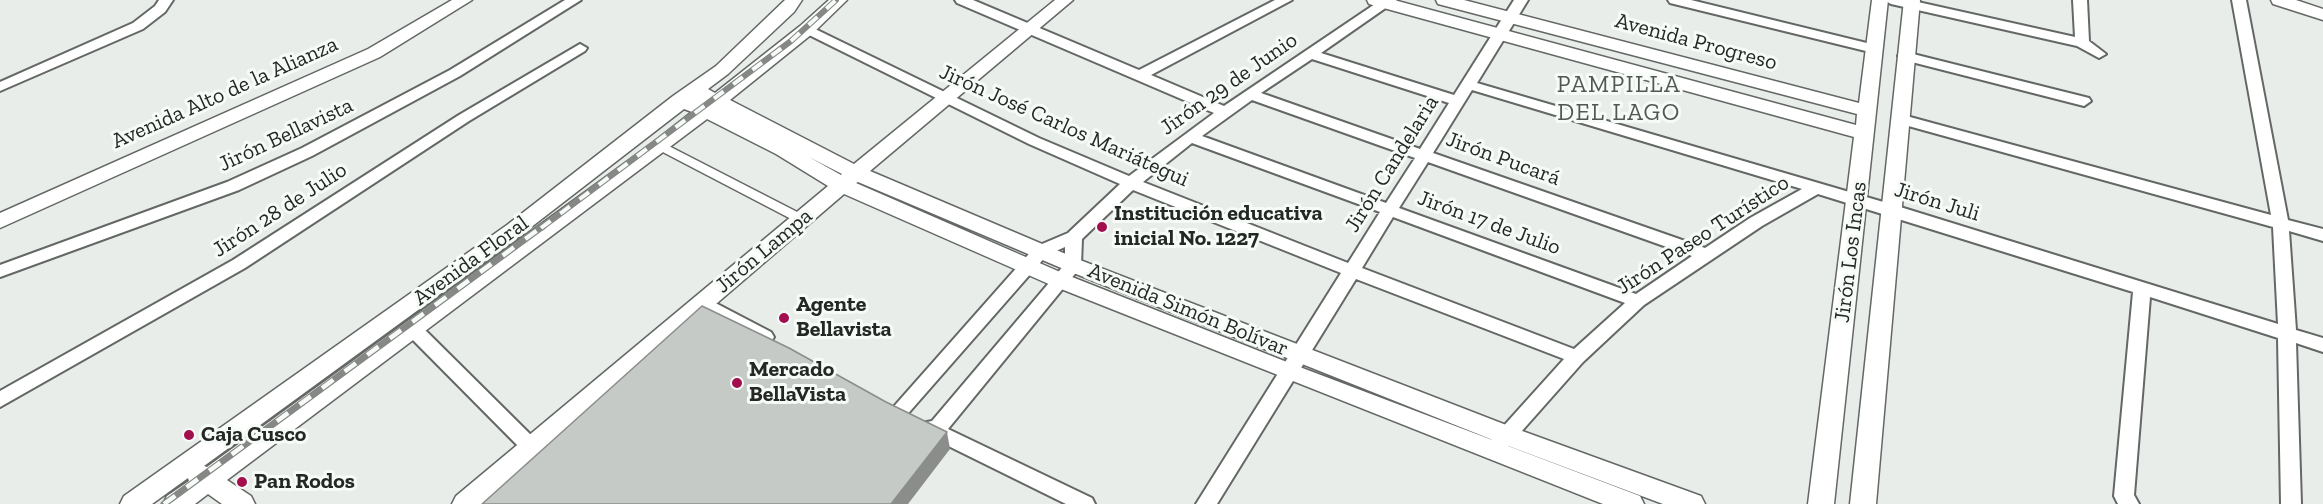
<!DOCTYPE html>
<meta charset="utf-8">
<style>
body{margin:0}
canvas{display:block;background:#e9edea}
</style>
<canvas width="2323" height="504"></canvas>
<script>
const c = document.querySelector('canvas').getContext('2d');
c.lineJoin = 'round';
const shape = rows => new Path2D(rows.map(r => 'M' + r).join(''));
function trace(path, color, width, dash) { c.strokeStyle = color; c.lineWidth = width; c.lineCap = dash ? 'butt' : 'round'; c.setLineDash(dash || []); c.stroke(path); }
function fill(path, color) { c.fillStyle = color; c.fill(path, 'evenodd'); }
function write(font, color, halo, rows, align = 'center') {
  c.font = font + ' "Zilla Slab",serif'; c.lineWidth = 6; c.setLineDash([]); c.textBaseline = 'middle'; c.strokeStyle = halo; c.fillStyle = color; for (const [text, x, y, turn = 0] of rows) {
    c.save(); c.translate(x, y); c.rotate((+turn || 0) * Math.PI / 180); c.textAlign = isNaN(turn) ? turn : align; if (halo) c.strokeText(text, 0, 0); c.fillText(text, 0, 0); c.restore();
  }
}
const pedestrian = shape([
 [661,142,805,216,807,219,805,222,797,222,657,149,655,146,657,143,661,142]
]);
const minor = shape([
 [159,0,173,0,165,12,143,29,0,91,0,82,133,23,155,6,159,0],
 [565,0,581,0,460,76,312,156,239,190,0,277,0,265,227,182,302,148,450,70,565,0],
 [955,0,973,0,1139,70,1275,0,1292,0,1151,75,1224,106,1381,0,1397,0,1321,53,1454,95,1514,0,1528,0,1477,83,1897,206,2278,324,2273,227,1894,122,1892,119,1899,114,2271,215,2232,0,2246,0,2288,220,2323,229,2323,241,2289,231,2296,330,2323,338,2323,352,2296,343,2301,504,2281,504,2278,338,2150,297,2134,495,2139,504,2118,504,2114,496,2133,292,1818,194,1762,226,1644,305,1583,362,1505,450,1498,453,1491,450,1489,445,1491,440,1564,359,1356,279,1217,504,1196,504,1341,273,1133,190,1082,239,1081,265,1079,269,948,429,1092,498,1095,504,1066,504,922,433,920,428,922,423,932,421,1065,264,1065,247,1047,255,905,417,898,419,891,417,889,412,1035,247,1068,233,1120,184,1029,144,799,30,806,26,811,27,1039,138,1129,176,1214,113,957,3,955,0],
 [1312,59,1449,103,1420,149,1261,93,1312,59],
 [1472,90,1802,189,1750,218,1705,248,1433,153,1472,90],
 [1252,100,1415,158,1386,203,1202,136,1252,100],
 [1192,143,1380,212,1348,263,1143,182,1192,143],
 [1428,162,1692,256,1636,294,1399,208,1428,162],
 [1393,217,1625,303,1574,349,1362,268,1393,217],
 [1668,0,1691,0,1879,46,1881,49,1874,53,1670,3,1668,0],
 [1884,0,1909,0,2075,37,2073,0,2087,0,2089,41,2106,54,2099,58,2077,46,1891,4,1884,0],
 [580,44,587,48,585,51,469,121,245,268,0,407,0,391,233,260,459,115,580,44],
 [1905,52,2089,98,2091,101,2084,106,1900,59,1898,56,1905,52],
 [702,296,771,332,774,337,771,342,765,344,759,342,696,306,693,302,696,298,702,296],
 [413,322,419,324,538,442,541,447,538,452,531,455,524,452,407,334,404,329,407,324,413,322]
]);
const tertiary = shape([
 [452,0,472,0,380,57,0,228,0,213,368,49,452,0],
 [785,0,802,0,794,12,728,74,708,89,715,93,800,26,829,0,847,0,812,34,730,100,854,164,1055,0,1073,0,870,171,1080,260,1514,428,1701,496,1705,504,1663,504,1498,442,1066,270,858,182,856,183,1067,275,1297,366,1640,496,1644,504,1603,504,1051,285,844,194,483,504,452,504,456,496,828,186,776,154,707,119,227,480,251,496,255,504,222,504,208,494,195,504,163,504,167,496,189,481,188,478,152,504,120,504,124,496,507,225,673,96,716,66,785,0],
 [684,109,692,112,654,142,207,467,204,466,521,235,684,109],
 [809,157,842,174,841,175,809,157],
 [1367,0,1394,0,1856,125,1857,114,1438,4,1436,0,1464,0,1859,103,1872,0,1888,0,1834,504,1808,504,1854,137,1369,4,1367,0],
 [1904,0,1920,0,1876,504,1850,504,1904,0],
 [2271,0,2296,0,2323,9,2323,20,2273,4,2271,0]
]);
const railFar1 = shape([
 [541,228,791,41,836,0]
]);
const rail = shape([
 [164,504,543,226]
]);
const shadedWall = shape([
 [947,432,950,449,908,504,891,504]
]);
const building = shape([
 [702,306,789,348,886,402,947,432,891,504,482,504,702,306]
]);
const markers = [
 [1102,227,6,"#a30e4e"],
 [784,318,6,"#a30e4e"],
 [737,383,6,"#a30e4e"],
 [189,435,6,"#a30e4e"],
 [242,482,6,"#a30e4e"]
];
const streetNames = [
 ["Avenida Progreso",1696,42,15],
 ["Jirón 29 de Junio",1229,84,-35],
 ["Avenida Alto de la Alianza",225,93,-24],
 ["Jirón José Carlos Mariátegui",1064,126,24],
 ["Jirón Bellavista",286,135,-25],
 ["Jirón Pucará",1503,159,20],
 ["Jirón Candelaria",1392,164,-58],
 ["Jirón Juli",1937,202,17],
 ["Jirón 28 de Julio",280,210,-33],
 ["Jirón 17 de Julio",1489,223,20],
 ["Jirón Paseo Turístico",1703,235,-33],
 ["Jirón Lampa",764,251,-40],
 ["Jirón Los Incas",1851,252,-83],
 ["Avenida Floral",471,261,-36],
 ["Avenida Simón Bolívar",1188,310,22]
];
const poiNames = [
 ["Institución educativa",1114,214],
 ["inicial No. 1227",1114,239],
 ["Agente",796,305],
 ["Bellavista",796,330],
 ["Mercado",749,370],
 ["BellaVista",749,395],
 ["Caja Cusco",201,435],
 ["Pan Rodos",254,482]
];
const neighbourhoodNames = [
 ["PAMPILLA",1619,85],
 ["DEL LAGO",1619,113]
];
trace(pedestrian, '#646865', 3);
trace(minor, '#646865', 4);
trace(tertiary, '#646865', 3);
fill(pedestrian, '#fff');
fill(minor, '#fff');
fill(tertiary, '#fff');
trace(railFar1, '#868886', 6);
trace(rail, '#868886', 7);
trace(railFar1, '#f6fbf8', 4, [12]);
trace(rail, '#f6fbf8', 4.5, [14]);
fill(shadedWall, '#8b8d8b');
fill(building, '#c6cac7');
trace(building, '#8b8d8b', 1.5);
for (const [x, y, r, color] of markers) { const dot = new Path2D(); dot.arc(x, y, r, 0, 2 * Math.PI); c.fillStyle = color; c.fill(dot); trace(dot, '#f6fbf8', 2); }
write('22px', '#252725', '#f6fbf8', streetNames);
write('bold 22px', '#252725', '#f6fbf8', poiNames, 'left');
c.letterSpacing = '1.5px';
write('24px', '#535754', '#f6fbf8', neighbourhoodNames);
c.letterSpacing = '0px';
</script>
